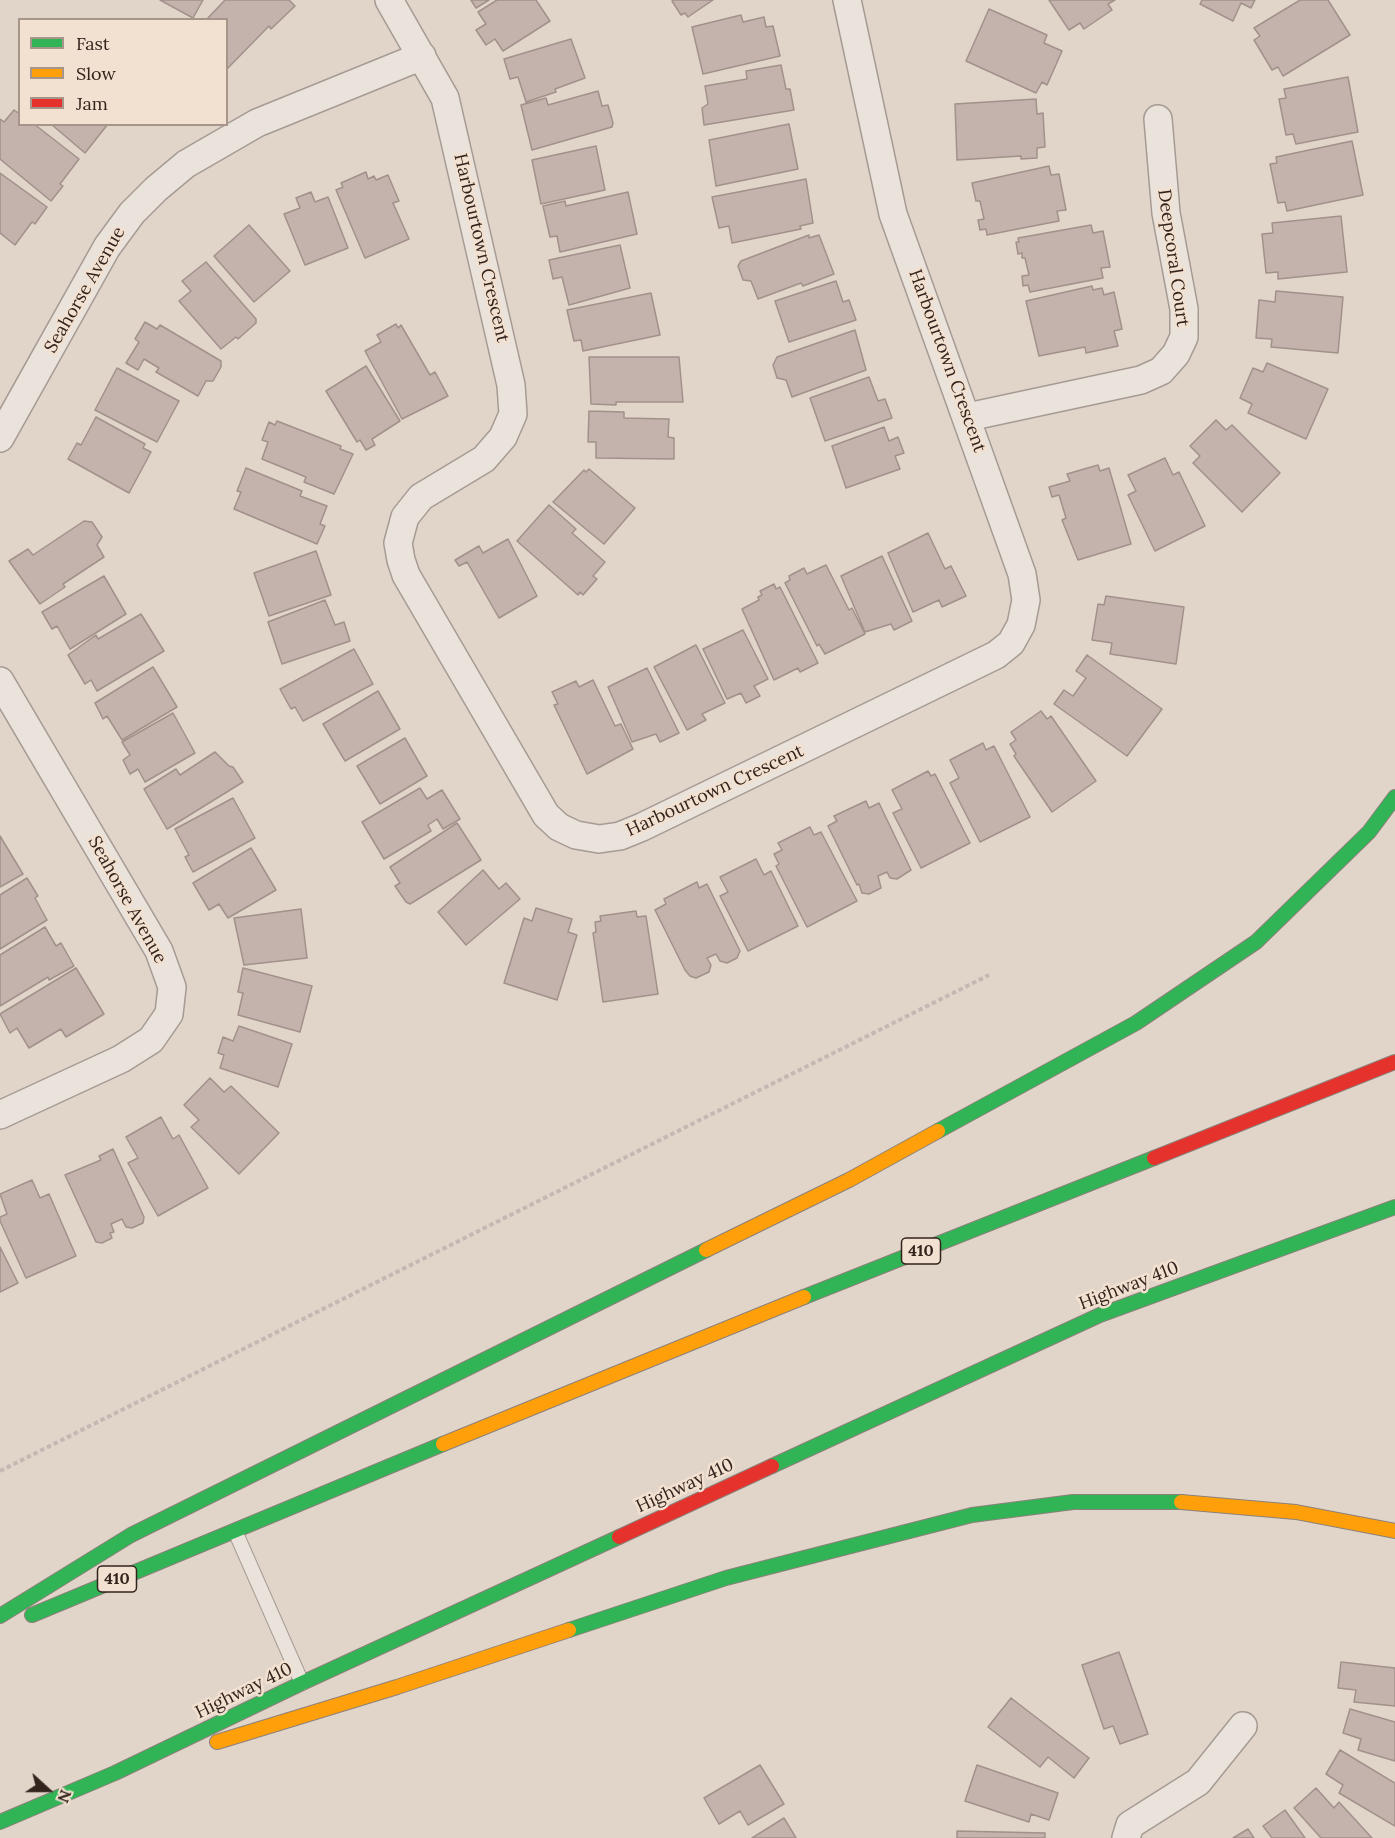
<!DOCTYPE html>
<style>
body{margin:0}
#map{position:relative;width:1395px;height:1838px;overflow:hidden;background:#e1d5ca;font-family:Lora,serif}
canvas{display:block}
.legend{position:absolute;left:18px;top:18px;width:210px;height:108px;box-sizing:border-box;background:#f2e1d0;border:2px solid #a69588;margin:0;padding:8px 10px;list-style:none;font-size:18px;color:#33231d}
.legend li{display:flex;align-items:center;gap:12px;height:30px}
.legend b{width:30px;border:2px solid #a69588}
.north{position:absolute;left:18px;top:1760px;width:60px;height:60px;-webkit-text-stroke:4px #f2e1d0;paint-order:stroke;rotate:111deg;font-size:16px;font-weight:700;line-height:24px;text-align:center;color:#33231d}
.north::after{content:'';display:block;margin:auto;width:21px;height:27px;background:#33231d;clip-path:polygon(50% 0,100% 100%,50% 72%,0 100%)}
</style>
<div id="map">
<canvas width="1395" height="1838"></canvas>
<ul class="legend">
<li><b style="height:8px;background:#30b455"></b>Fast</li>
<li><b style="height:8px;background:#ff9f0a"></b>Slow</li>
<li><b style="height:8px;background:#e5322d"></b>Jam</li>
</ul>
<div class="north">N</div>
</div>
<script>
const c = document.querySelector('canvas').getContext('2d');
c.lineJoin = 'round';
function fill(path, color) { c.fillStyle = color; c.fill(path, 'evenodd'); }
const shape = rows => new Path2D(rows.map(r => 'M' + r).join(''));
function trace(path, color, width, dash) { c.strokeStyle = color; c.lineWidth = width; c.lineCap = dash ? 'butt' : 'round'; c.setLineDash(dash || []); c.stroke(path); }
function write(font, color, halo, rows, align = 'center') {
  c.font = font + ' Lora,serif'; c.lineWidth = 5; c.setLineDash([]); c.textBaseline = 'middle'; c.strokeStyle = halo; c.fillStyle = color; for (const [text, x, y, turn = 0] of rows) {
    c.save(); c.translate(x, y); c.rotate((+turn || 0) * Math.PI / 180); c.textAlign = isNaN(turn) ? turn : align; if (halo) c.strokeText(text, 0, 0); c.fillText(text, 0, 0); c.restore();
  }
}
const building = shape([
 [160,0,203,0,193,18,160,0],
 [225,0,289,0,295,6,271,29,269,26,227,69,226,20,206,20,225,0],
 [471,0,489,0,476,8,471,0],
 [497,0,536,0,550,21,503,51,495,39,486,45,476,30,486,24,478,12,497,0],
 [674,0,713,0,688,17,685,13,681,15,672,1,674,0],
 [1049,0,1115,0,1108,4,1112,10,1084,29,1080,23,1069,30,1049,0],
 [1202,0,1255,0,1251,8,1241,3,1233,21,1200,4,1202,0],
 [1300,0,1328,0,1350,35,1283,76,1278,67,1272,70,1254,40,1260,36,1254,28,1300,0],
 [989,9,1047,35,1044,43,1062,51,1047,85,1042,82,1036,93,966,61,989,9],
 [741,15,743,22,764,17,766,27,773,26,780,56,703,74,692,27,741,15],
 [571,39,585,78,555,89,556,92,526,102,518,77,510,79,504,59,571,39],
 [781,65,786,89,790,89,794,110,704,125,702,108,708,104,705,86,747,79,746,71,781,65],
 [1348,77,1358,132,1296,144,1293,134,1286,135,1279,99,1286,98,1284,89,1348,77],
 [598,91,602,106,608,105,613,123,612,127,532,150,521,105,546,98,548,105,598,91],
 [1036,99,1037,114,1043,113,1045,147,1037,148,1037,158,1021,159,1021,156,957,160,955,104,1036,99],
 [14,110,20,114,20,124,34,124,79,159,60,184,63,186,51,201,0,159,0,119,4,122,14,110],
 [51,124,108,124,85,153,51,124],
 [789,124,798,169,716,186,709,140,789,124],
 [1352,141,1363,195,1287,211,1285,202,1278,203,1270,164,1277,163,1276,157,1352,141],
 [596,146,605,190,541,204,532,160,596,146],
 [1049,166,1051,175,1059,174,1066,210,1057,211,1059,221,987,235,986,229,980,230,978,220,984,219,980,201,976,201,972,183,1049,166],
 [366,172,368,179,374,176,376,180,388,175,399,201,393,203,409,239,365,258,336,190,343,187,341,183,366,172],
 [0,173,47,207,35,224,32,222,15,245,0,233,0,173],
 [806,179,813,223,800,226,801,229,732,243,729,226,719,228,712,197,806,179],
 [311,192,315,202,328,197,348,248,305,265,284,214,300,208,296,198,311,192],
 [628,192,637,234,560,252,557,236,550,237,543,206,565,201,566,206,628,192],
 [1341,216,1347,272,1278,279,1278,272,1266,273,1262,234,1273,233,1272,223,1341,216],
 [249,225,290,271,254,302,214,256,249,225],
 [1091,225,1093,233,1103,231,1110,267,1101,268,1103,278,1030,292,1028,285,1023,286,1022,276,1029,275,1025,258,1022,258,1022,253,1018,254,1016,242,1019,242,1018,238,1091,225],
 [809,235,809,238,819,235,834,274,803,286,801,283,758,299,751,281,743,280,738,266,741,261,809,235],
 [620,245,630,288,569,305,562,277,553,279,549,260,620,245],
 [206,262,256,319,256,323,238,339,236,337,221,349,179,301,191,291,182,281,206,262],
 [836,281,843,302,849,300,856,320,789,342,775,301,836,281],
 [1092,286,1093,290,1102,288,1104,295,1114,292,1122,329,1114,331,1118,346,1086,353,1085,347,1039,356,1026,301,1092,286],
 [1276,291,1343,297,1338,353,1271,347,1272,339,1256,338,1259,300,1275,302,1276,291],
 [651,293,660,335,583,351,581,340,574,341,567,310,651,293],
 [145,322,157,329,160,325,221,361,221,367,213,381,206,381,198,396,156,372,159,368,144,359,138,370,126,363,139,342,135,339,145,322],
 [396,324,398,328,401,325,430,375,435,372,448,396,402,419,365,351,381,342,377,335,396,324],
 [855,330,866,370,792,397,786,380,777,378,773,365,777,357,855,330],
 [589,357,679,357,683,402,616,402,616,405,591,404,589,357],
 [1267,363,1328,389,1306,439,1248,413,1252,404,1240,398,1253,368,1263,372,1267,363],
 [366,366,400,421,372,439,375,445,366,450,360,440,357,442,326,391,366,366],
 [117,368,179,401,157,442,95,410,117,368],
 [869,377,878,401,885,399,892,418,825,441,810,398,869,377],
 [589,411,624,412,624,418,669,419,668,437,674,438,674,459,596,458,596,442,588,442,589,411],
 [96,417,145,444,143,448,151,452,129,493,68,459,77,443,81,445,96,417],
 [1216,420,1226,430,1232,425,1280,473,1242,512,1193,463,1200,456,1190,446,1216,420],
 [277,421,341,446,340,449,353,454,334,494,304,482,306,477,262,459,268,442,262,440,269,422,275,425,277,421],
 [884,427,889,441,898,437,904,453,895,456,900,469,846,488,832,446,884,427],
 [1165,458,1173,475,1179,472,1205,526,1155,551,1128,495,1136,491,1128,475,1165,458],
 [1098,465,1100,471,1109,468,1131,544,1078,560,1062,520,1066,518,1059,495,1052,497,1049,487,1070,481,1067,474,1098,465],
 [246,468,302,491,300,496,327,506,320,524,325,526,317,544,234,509,241,492,237,491,246,468],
 [589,469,635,508,604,544,553,502,584,470,586,472,589,469],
 [549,505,576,529,572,533,605,562,593,576,597,579,583,595,580,592,578,595,517,541,549,505],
 [84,521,92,522,102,537,97,545,104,557,63,584,65,587,40,604,9,561,28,549,33,555,84,521],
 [928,533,945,569,951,566,966,596,942,607,939,600,913,612,888,553,928,533],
 [508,539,537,596,499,618,467,562,459,566,455,560,479,546,483,553,508,539],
 [316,551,331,595,269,616,254,573,316,551],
 [882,556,912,621,894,630,891,624,865,632,841,576,882,556],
 [826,565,849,610,852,608,865,634,825,654,819,644,817,646,785,583,790,580,789,576,804,568,807,574,826,565],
 [104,576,126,614,70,649,57,626,52,629,42,612,104,576],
 [774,584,776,589,780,587,818,663,800,672,798,668,774,680,742,609,759,600,758,597,762,595,760,591,774,584],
 [1106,596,1184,607,1176,664,1110,654,1112,643,1092,640,1098,604,1104,605,1106,596],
 [325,600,335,625,344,622,350,641,282,664,268,622,325,600],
 [141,614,164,651,97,691,91,680,85,684,68,655,96,635,98,639,141,614],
 [743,630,768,679,754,686,760,696,746,703,741,693,727,699,703,649,743,630],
 [696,645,725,703,702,714,706,720,687,730,654,667,696,645],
 [354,649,373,684,303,721,295,707,291,709,280,689,354,649],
 [1087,655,1162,709,1127,756,1054,704,1064,690,1073,696,1086,678,1076,671,1087,655],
 [153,667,177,707,122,740,107,716,103,719,95,703,153,667],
 [647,668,679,733,660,742,656,734,632,742,608,687,647,668],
 [593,680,615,726,621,724,633,749,587,774,554,705,558,704,552,692,576,681,579,687,593,680],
 [378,691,400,729,345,761,323,724,378,691],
 [1041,711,1047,719,1051,716,1096,781,1052,812,1014,756,1016,754,1010,744,1016,740,1011,732,1041,711],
 [173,713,195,753,145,782,138,769,130,774,123,760,130,755,122,742,173,713],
 [405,738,427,776,380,804,357,766,405,738],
 [983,743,986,750,994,746,1030,817,980,842,950,783,959,778,950,760,983,743],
 [215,752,229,766,233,767,243,782,167,829,144,789,176,769,180,775,215,752],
 [928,771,931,776,935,774,970,843,921,868,893,813,902,809,892,790,928,771],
 [420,788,427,799,442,790,460,819,443,829,437,819,428,825,431,831,384,859,362,822,420,788],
 [233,798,255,838,193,872,185,857,189,855,175,829,233,798],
 [866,801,869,808,879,803,911,870,897,879,890,878,887,872,878,876,881,888,869,894,862,893,859,884,857,885,828,826,837,821,834,816,866,801],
 [457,823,481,860,410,904,406,902,395,886,400,883,390,867,457,823],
 [810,827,814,835,821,832,857,901,807,927,776,866,779,864,774,854,782,850,778,843,810,827],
 [0,836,23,874,0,887,0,836],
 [251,848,276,890,228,918,219,904,209,910,193,883,251,848],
 [756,859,764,875,771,871,798,926,748,951,720,896,728,892,720,877,756,859],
 [483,870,499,889,506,883,520,899,466,945,438,912,483,870],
 [27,878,38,896,35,898,47,920,0,949,0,895,27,878],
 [697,882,699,888,707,884,740,951,737,958,727,963,720,961,716,954,707,958,711,965,709,972,696,978,690,976,685,970,655,910,666,904,664,899,697,882],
 [536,908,572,919,568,932,577,935,557,1000,504,983,524,918,532,921,536,908],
 [301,909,307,958,244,965,234,918,301,909],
 [636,911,637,917,646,916,658,994,603,1002,593,933,596,932,595,922,601,921,600,916,636,911],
 [45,927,56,946,61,943,74,966,49,980,48,977,0,1006,0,955,45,927],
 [76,968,104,1014,66,1037,61,1029,29,1048,17,1028,10,1033,0,1014,76,968],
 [243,968,312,986,300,1032,238,1015,243,993,238,992,243,968],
 [239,1026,292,1044,278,1087,220,1068,224,1055,218,1053,223,1037,233,1041,239,1026],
 [210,1078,224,1092,231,1086,279,1133,239,1174,191,1127,199,1120,184,1105,210,1078],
 [161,1117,173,1139,179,1135,208,1188,158,1216,128,1163,138,1158,126,1137,161,1117],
 [113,1149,144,1217,143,1223,132,1228,126,1227,122,1219,111,1224,114,1232,110,1233,112,1238,102,1243,96,1242,65,1175,101,1160,99,1156,113,1149],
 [32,1180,40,1198,49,1194,76,1256,26,1278,0,1221,0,1217,7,1214,0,1194,32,1180],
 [0,1247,18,1283,0,1292,0,1247],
 [1119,1652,1148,1734,1120,1744,1113,1726,1104,1729,1082,1665,1119,1652],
 [1341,1662,1395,1668,1395,1706,1354,1702,1356,1690,1338,1688,1341,1662],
 [1011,1698,1089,1758,1074,1778,1048,1757,1040,1767,988,1727,1011,1698],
 [1350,1709,1395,1722,1395,1761,1358,1750,1361,1739,1343,1733,1350,1709],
 [1340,1750,1395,1783,1395,1826,1339,1793,1343,1785,1326,1774,1340,1750],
 [760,1765,784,1804,748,1825,740,1811,719,1824,704,1798,760,1765],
 [977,1765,1058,1793,1049,1820,1031,1814,1029,1822,965,1801,977,1765],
 [1316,1788,1334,1808,1339,1802,1372,1838,1321,1838,1294,1808,1316,1788],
 [1285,1810,1305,1838,1272,1838,1263,1826,1285,1810],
 [784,1818,796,1838,752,1838,784,1818],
 [1248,1829,1254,1838,1233,1838,1248,1829],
 [957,1831,1045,1833,1045,1838,957,1838,957,1831]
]);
const path = shape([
 [0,1471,989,975]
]);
const lane = shape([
 [235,1531,302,1683]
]);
const street = shape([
 [389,0,445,98,511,385,513,414,503,437,484,459,421,497,405,517,398,543,401,560,406,575,546,815,559,827,576,835,599,839,620,836,642,827,996,655,1011,643,1021,625,1026,600,1022,574,893,214,847,0],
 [968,417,1141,380,1161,371,1176,354,1184,337,1184,309,1166,213,1158,119],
 [0,438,107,247,132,213,156,189,186,164,257,123,422,56],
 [0,681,159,951,172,987,169,1014,151,1040,121,1059,0,1115],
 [1126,1838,1130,1825,1198,1782,1243,1726]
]);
const fast = shape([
 [938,1131,1136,1023,1256,942,1369,832,1395,797],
 [804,1297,1154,1158],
 [772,1466,1100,1315,1395,1207],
 [32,1615,443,1444],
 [0,1616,131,1535,706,1250],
 [569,1630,726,1578,972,1515,1073,1502,1181,1502],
 [0,1822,115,1773,302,1683,619,1537]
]);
const slow = shape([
 [706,1250,849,1180,938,1131],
 [443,1444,804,1297],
 [1181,1502,1296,1512,1395,1531],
 [217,1742,397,1687,569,1630]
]);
const jam = shape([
 [1154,1158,1395,1062],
 [619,1537,772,1466]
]);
const shields = [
 [921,1251,39],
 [117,1579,39]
];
const shieldNames = [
 ["410",921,1251],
 ["410",117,1579]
];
const streetNames = [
 ["Harbourtown Crescent",481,248,77],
 ["Deepcoral Court",1173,258,82],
 ["Seahorse Avenue",85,290,-60],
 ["Harbourtown Crescent",947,361,70],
 ["Harbourtown Crescent",715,791,-25],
 ["Seahorse Avenue",127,900,61],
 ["Highway 410",1129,1286,-21],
 ["Highway 410",685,1486,-25],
 ["Highway 410",244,1691,-26]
];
fill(building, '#c4b3ac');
trace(building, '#a1918a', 1.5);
trace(lane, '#a69b94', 16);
trace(street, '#a69b94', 30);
trace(fast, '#8b817a', 16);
trace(slow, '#8b817a', 16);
trace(jam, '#8b817a', 16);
trace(path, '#c2b9b3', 4, [4.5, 3]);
trace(lane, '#eae3dc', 14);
trace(street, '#eae3dc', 27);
trace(fast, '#30b455', 14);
trace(slow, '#ff9f0a', 14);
trace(jam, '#e5322d', 14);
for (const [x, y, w] of shields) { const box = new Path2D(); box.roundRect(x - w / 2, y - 13, w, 26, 4.5); c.fillStyle = '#f2e1d0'; c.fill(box); trace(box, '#33231d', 1.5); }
write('bold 16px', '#33231d', null, shieldNames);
write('18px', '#33231d', '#f2e1d0', streetNames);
</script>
